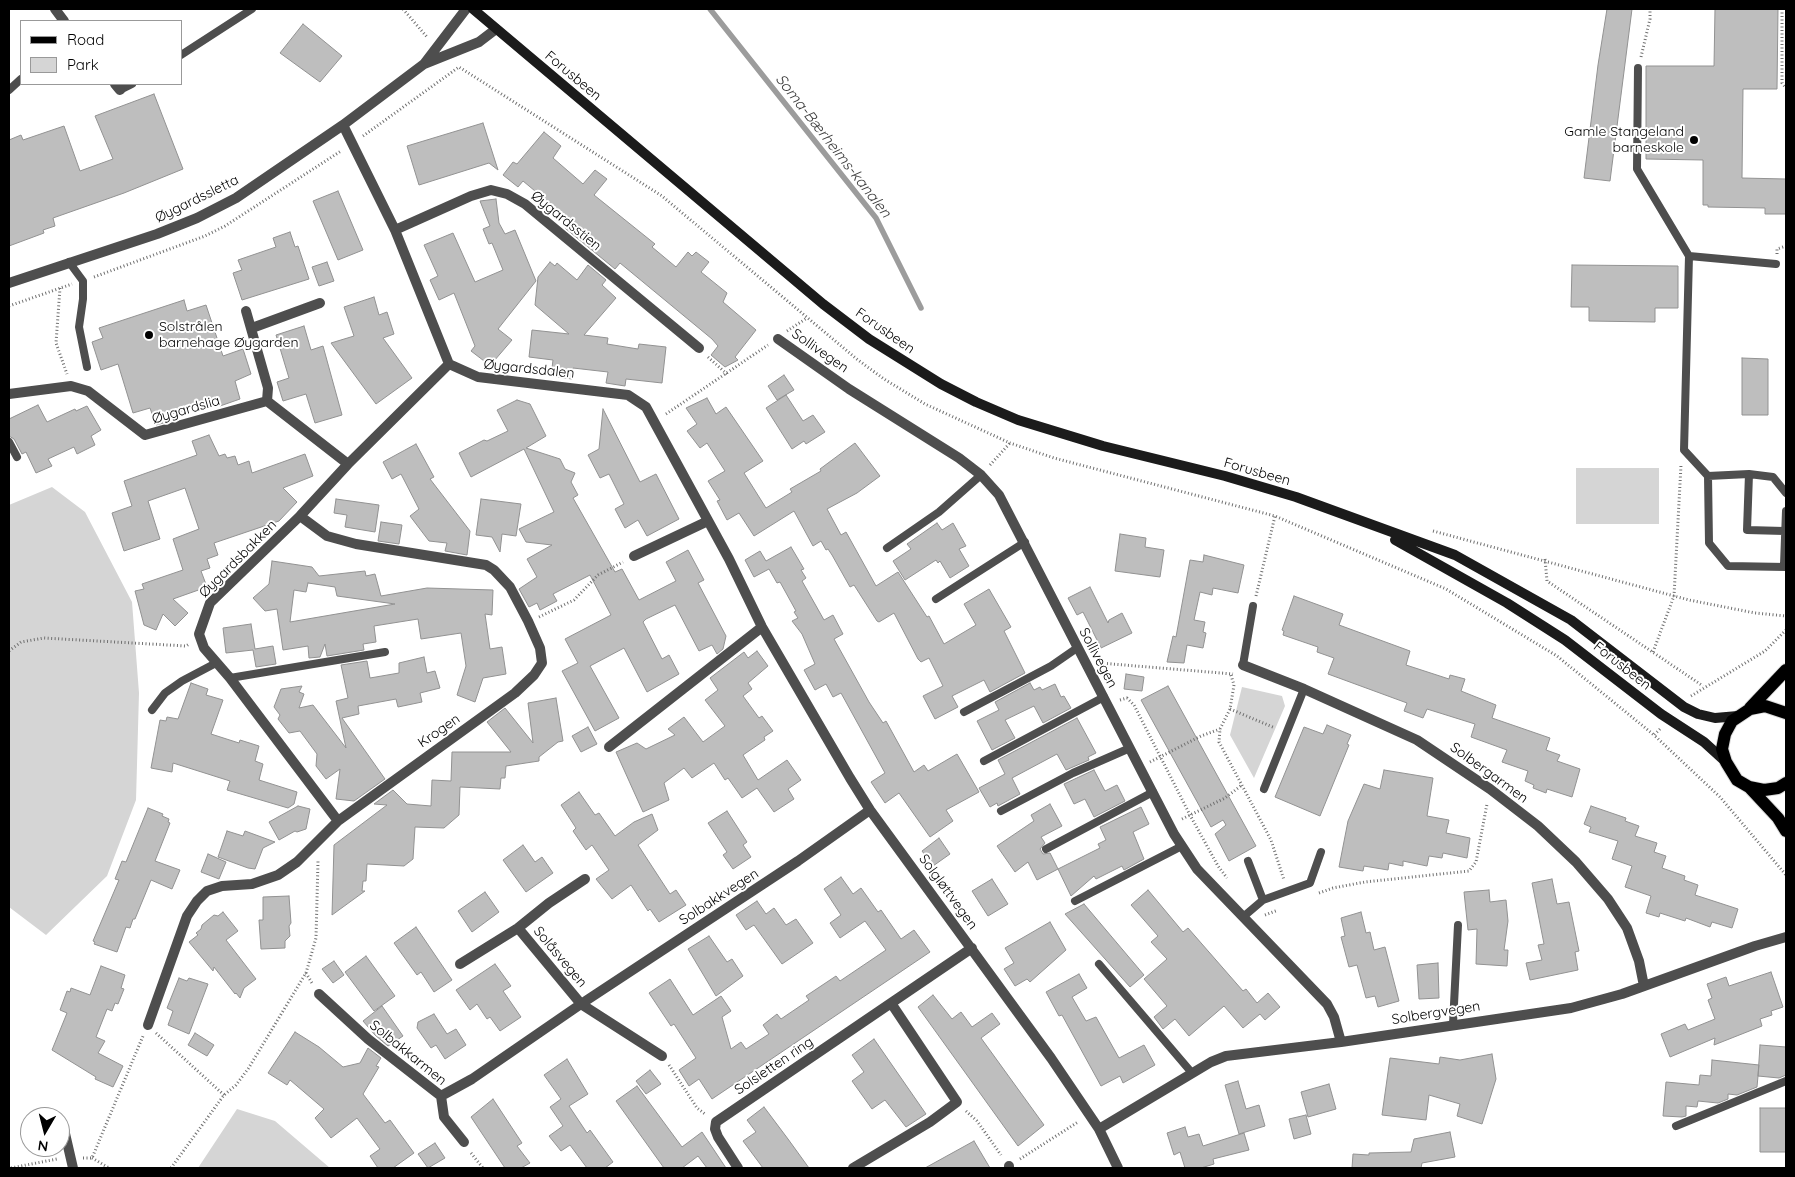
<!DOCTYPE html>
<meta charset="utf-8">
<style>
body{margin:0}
#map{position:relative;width:1795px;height:1177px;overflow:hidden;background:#fff;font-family:Quicksand,sans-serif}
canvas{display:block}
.frame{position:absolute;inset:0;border:10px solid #000;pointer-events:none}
.legend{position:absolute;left:20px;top:20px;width:162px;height:65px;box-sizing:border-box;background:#fff;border:1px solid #999;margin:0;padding:6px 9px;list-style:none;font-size:15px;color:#000}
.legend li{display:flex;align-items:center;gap:10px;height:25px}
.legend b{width:25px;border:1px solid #999}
.north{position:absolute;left:20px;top:1107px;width:50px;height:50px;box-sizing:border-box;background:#fff;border:1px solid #999;border-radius:50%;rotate:188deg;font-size:14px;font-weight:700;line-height:20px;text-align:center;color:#000}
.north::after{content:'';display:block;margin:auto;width:18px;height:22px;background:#000;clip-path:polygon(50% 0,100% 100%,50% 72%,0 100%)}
</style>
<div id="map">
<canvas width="1795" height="1177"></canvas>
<div class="frame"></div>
<ul class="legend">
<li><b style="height:6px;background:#000"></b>Road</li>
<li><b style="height:14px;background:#d5d5d5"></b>Park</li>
</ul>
<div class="north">N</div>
</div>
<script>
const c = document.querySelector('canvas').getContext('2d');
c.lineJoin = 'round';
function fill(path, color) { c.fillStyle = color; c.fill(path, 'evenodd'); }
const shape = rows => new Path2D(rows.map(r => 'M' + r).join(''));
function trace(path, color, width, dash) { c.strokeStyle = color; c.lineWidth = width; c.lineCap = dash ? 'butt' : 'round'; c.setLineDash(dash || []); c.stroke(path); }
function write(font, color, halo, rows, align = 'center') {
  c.font = font + ' Quicksand,sans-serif'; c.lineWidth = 4; c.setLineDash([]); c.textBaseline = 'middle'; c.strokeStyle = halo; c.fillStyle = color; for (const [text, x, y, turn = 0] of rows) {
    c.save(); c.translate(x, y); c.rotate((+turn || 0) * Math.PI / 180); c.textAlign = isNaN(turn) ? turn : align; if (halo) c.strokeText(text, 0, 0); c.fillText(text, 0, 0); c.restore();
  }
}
const green = shape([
 [1576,468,1659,468,1659,524,1576,524],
 [52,487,85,512,132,602,139,693,136,800,107,876,46,935,9,907,9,505],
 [1242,687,1282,696,1285,706,1254,778,1230,735],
 [237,1109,275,1121,330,1168,198,1168]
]);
const stream = shape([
 [710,9,876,218,921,308]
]);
const building = shape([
 [1607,9,1632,9,1610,181,1584,178,1598,65,1607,9],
 [1715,9,1778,9,1777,89,1743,89,1742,178,1786,179,1786,214,1765,214,1765,208,1708,207,1708,205,1703,205,1703,160,1646,159,1646,66,1714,66,1715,9],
 [303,24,342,56,320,82,280,53,303,24],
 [154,94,183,169,124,193,53,218,55,226,43,230,44,233,9,246,9,140,21,135,23,140,64,126,80,171,113,159,95,116,154,94],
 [483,123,498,170,489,163,419,185,407,146,483,123],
 [544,132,561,146,553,158,583,184,595,170,607,179,594,195,655,244,652,247,676,267,688,252,692,256,696,252,709,262,701,272,727,293,723,302,756,330,735,357,738,360,725,367,711,355,718,346,712,339,620,263,615,269,565,228,571,221,523,181,518,187,503,175,513,162,517,164,544,132],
 [338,191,363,250,338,260,313,201,338,191],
 [496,199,499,223,505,234,515,230,536,281,498,329,512,340,494,361,492,359,488,364,471,351,475,346,454,293,439,300,430,280,438,276,424,245,453,233,475,282,503,270,492,243,489,244,483,229,490,226,480,201,496,199],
 [290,232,295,247,298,246,309,279,242,300,233,273,242,270,238,260,276,247,273,238,290,232],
 [327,262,334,281,319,286,312,267,327,262],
 [550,262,555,266,557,263,577,280,588,265,606,280,602,285,616,298,584,335,608,338,607,344,638,349,639,344,666,347,662,383,626,379,625,386,606,383,608,372,573,368,572,379,551,376,553,360,529,357,532,330,569,334,535,305,538,277,550,262],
 [1572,265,1678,266,1678,308,1655,308,1655,322,1589,321,1589,307,1571,307,1572,265],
 [374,297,379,315,387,312,394,334,383,338,412,378,376,404,331,343,354,336,344,307,374,297],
 [184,300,187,311,206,305,223,356,243,349,251,374,235,381,240,399,220,406,218,399,172,414,174,420,156,425,150,408,133,413,118,364,101,370,92,342,103,338,99,328,184,300],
 [304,326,311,350,323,346,342,415,315,423,306,394,283,401,277,382,289,378,276,335,304,326],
 [1742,358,1768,359,1768,415,1742,415,1742,358],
 [784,375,794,390,777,400,768,386,784,375],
 [786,395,803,421,813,415,825,432,806,444,804,441,792,449,766,408,786,395],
 [707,398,716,414,726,407,763,461,744,473,766,508,792,492,790,489,821,471,820,469,855,443,880,476,857,493,827,509,841,535,846,532,876,586,898,572,927,617,929,616,944,644,976,625,964,604,989,589,1011,627,1004,631,1025,673,990,692,984,680,952,696,958,707,935,719,923,696,943,686,929,658,921,662,918,659,894,613,879,622,877,621,854,585,850,587,832,555,828,549,826,550,821,541,813,546,794,511,754,536,739,513,727,520,717,501,720,500,708,481,725,471,707,443,700,448,687,431,697,424,686,408,707,398],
 [517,400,530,404,546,436,526,448,560,459,565,469,575,473,571,482,578,495,573,498,615,572,622,569,639,600,676,581,666,562,688,550,704,580,698,583,726,636,723,649,717,654,712,645,699,651,675,605,646,619,643,622,662,659,669,655,679,674,647,692,624,648,590,666,619,718,595,731,562,671,578,663,565,639,611,615,590,575,553,594,557,601,540,610,537,603,529,607,519,589,537,577,527,559,552,545,526,542,519,529,554,512,524,449,471,477,459,453,484,440,487,441,508,431,497,410,517,400],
 [38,405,47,422,75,409,76,411,87,406,101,430,91,436,95,445,77,454,74,447,48,459,52,466,36,473,26,452,22,454,14,439,9,436,9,419,38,405],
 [603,409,640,482,656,474,679,519,647,536,638,520,625,528,615,509,624,504,609,474,600,478,588,455,599,449,603,409],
 [209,435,219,456,225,454,227,458,235,456,238,465,249,461,252,473,305,454,313,476,283,488,297,502,279,521,214,543,218,555,207,559,210,568,201,571,207,587,173,599,188,613,175,626,163,614,156,630,144,625,135,591,144,589,142,584,183,570,173,539,199,529,185,488,148,501,160,539,124,551,112,513,132,506,124,481,197,455,192,441,209,435],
 [416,444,434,477,430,479,470,531,467,555,445,551,447,543,429,541,410,516,419,509,401,474,392,479,383,462,416,444],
 [336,499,379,505,375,532,345,527,347,515,334,513,336,499],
 [481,499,521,504,516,536,502,534,500,552,492,537,476,535,481,499],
 [381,522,402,525,399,544,378,541,381,522],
 [937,523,942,530,953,523,966,546,959,549,969,566,950,578,940,561,938,563,936,560,905,580,893,561,911,549,907,544,937,523],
 [1120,534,1146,538,1145,547,1164,550,1160,577,1115,571,1120,534],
 [791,547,804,569,801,570,806,578,802,581,824,620,833,615,843,634,834,639,869,702,883,723,886,721,914,772,924,765,928,771,957,754,979,792,946,810,953,821,930,837,899,793,885,803,871,782,885,773,841,693,833,697,826,684,815,690,804,670,815,664,802,634,792,621,798,618,794,612,796,611,780,582,777,583,769,569,754,577,745,560,760,551,766,561,791,547],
 [1204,555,1244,565,1238,593,1213,588,1212,595,1200,592,1194,620,1205,622,1203,632,1206,633,1203,648,1187,645,1184,663,1167,662,1173,636,1176,637,1190,560,1203,562,1204,555],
 [272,561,312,567,319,576,365,571,366,576,375,574,381,596,427,588,493,590,492,615,485,614,490,649,502,647,506,674,483,678,475,702,457,695,466,666,461,633,421,639,418,619,374,626,376,642,363,644,364,650,327,656,325,644,320,657,309,658,308,646,283,650,277,609,265,611,253,598,269,584,272,561],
 [308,583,335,587,337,596,395,604,290,622,294,590,306,592,308,583],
 [1090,587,1108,623,1109,620,1122,613,1132,633,1101,648,1083,612,1077,615,1068,598,1090,587],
 [1294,596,1343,614,1339,625,1410,651,1406,665,1449,679,1450,675,1465,679,1461,691,1496,705,1492,718,1550,738,1546,750,1560,755,1557,761,1580,769,1572,797,1547,789,1546,793,1533,788,1534,785,1525,781,1528,771,1502,762,1507,750,1471,737,1475,724,1427,709,1423,718,1404,711,1407,703,1328,674,1334,658,1317,652,1318,647,1283,635,1284,631,1282,630,1294,596],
 [251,624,255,649,273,646,276,664,256,667,253,650,226,653,223,628,251,624],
 [757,651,768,666,748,683,752,689,743,696,759,718,762,716,773,731,764,737,765,740,743,755,758,780,787,760,801,780,788,789,794,799,774,812,757,788,742,798,728,778,725,780,714,763,692,778,684,768,664,783,669,800,643,812,616,752,637,743,646,749,675,735,668,729,684,717,703,742,725,726,705,700,718,690,710,678,744,652,748,658,757,651],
 [424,657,427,673,435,671,440,688,420,693,422,702,398,707,396,699,358,706,359,714,342,718,385,779,354,801,336,799,340,769,326,779,316,766,317,754,300,731,289,733,278,719,280,715,274,707,281,689,302,686,299,692,304,694,299,708,313,705,346,748,336,701,348,698,341,665,367,661,370,678,399,673,399,663,424,657],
 [1126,674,1144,677,1142,691,1124,689,1126,674],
 [191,683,208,689,206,695,223,700,211,734,239,743,240,740,259,746,255,761,263,764,259,780,297,792,294,804,288,808,227,790,230,781,173,763,172,772,151,768,160,720,166,721,167,717,178,719,191,683],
 [1030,683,1034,690,1040,687,1042,690,1055,684,1061,697,1064,696,1071,708,1043,723,1034,706,1005,720,1015,738,992,750,977,721,999,710,995,702,1030,683],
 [1168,686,1256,846,1229,861,1215,834,1226,825,1223,820,1211,827,1141,700,1168,686],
 [556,698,563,741,558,742,539,757,539,761,506,766,505,778,501,778,500,789,460,787,459,815,444,828,415,827,413,859,404,866,367,864,366,881,363,881,362,891,365,891,332,915,334,845,387,805,374,804,393,790,407,804,431,806,432,780,451,781,452,752,511,752,487,722,505,708,533,743,528,703,556,698],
 [1077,718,1096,753,1088,757,1089,760,1066,770,1057,754,1012,778,1020,794,998,806,997,803,990,807,979,788,1005,774,998,760,1077,718],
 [1327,725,1351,735,1347,744,1349,745,1320,816,1275,797,1304,727,1323,734,1327,725],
 [588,727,597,744,581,752,572,736,588,727],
 [1094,770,1105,791,1117,785,1125,801,1094,817,1085,799,1074,804,1064,784,1094,770],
 [1384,770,1433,778,1427,816,1449,820,1446,833,1470,838,1467,858,1443,853,1442,858,1429,856,1427,866,1403,861,1403,866,1389,863,1388,870,1364,866,1363,871,1339,867,1348,821,1364,784,1380,789,1384,770],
 [579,792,595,815,599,813,615,836,634,822,652,814,658,830,638,845,670,894,676,890,686,905,659,922,650,909,648,911,631,885,612,899,596,879,609,870,592,845,586,850,573,831,576,828,561,805,579,792],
 [1050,804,1062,826,1041,837,1045,843,1040,849,1043,854,1050,853,1058,869,1100,848,1098,844,1106,840,1100,827,1141,807,1149,824,1133,832,1144,859,1124,870,1122,866,1096,879,1094,876,1071,896,1058,869,1037,880,1028,862,1015,872,997,846,1034,821,1031,815,1050,804],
 [298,806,310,809,306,829,297,832,295,831,279,840,269,822,298,806],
 [1591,806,1626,818,1625,821,1639,826,1635,836,1657,843,1654,852,1666,856,1662,868,1685,876,1684,880,1698,885,1695,895,1738,909,1732,928,1712,922,1710,927,1686,918,1685,921,1660,913,1659,917,1646,913,1651,896,1625,887,1632,866,1612,859,1618,841,1589,832,1591,827,1584,824,1591,806],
 [148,808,163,814,162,816,169,819,168,822,170,823,155,861,180,870,172,889,151,880,135,919,133,919,130,928,126,927,117,952,94,944,95,942,93,941,119,880,115,879,122,861,126,862,148,808],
 [727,811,747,842,743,845,751,857,733,869,723,855,727,852,708,823,727,811],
 [227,831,243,836,245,831,275,842,263,848,255,869,248,868,218,857,227,831],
 [939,838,950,854,933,866,922,851,939,838],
 [523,845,535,862,542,857,553,873,526,892,503,860,523,845],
 [208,854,226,862,219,879,201,872,208,854],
 [841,877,853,894,861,888,878,912,881,910,901,939,914,930,930,952,712,1099,699,1079,689,1086,679,1070,696,1058,674,1024,671,1026,649,993,670,979,693,1015,721,996,731,1011,722,1017,731,1049,741,1042,746,1049,769,1034,763,1025,777,1014,781,1019,809,1000,806,996,836,976,840,981,886,950,865,921,840,938,830,923,841,915,824,889,841,877],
 [992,879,1008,904,988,916,972,891,992,879],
 [1552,879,1557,904,1569,902,1579,951,1575,952,1578,970,1530,980,1526,963,1542,960,1538,945,1544,944,1532,883,1552,879],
 [1148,890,1183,932,1188,928,1243,991,1246,989,1257,1003,1268,993,1280,1007,1265,1020,1260,1014,1243,1028,1224,1006,1189,1036,1175,1019,1163,1029,1154,1017,1167,1006,1144,979,1167,959,1151,942,1158,936,1131,905,1148,890],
 [1489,890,1490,902,1506,900,1508,921,1504,950,1508,950,1507,966,1476,964,1477,929,1468,930,1464,892,1489,890],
 [485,892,499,912,472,932,458,911,485,892],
 [289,896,291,923,289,926,290,936,285,941,285,948,261,949,259,920,263,920,263,897,289,896],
 [757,901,766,914,774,908,786,925,796,919,813,943,782,964,754,925,746,930,736,915,757,901],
 [1084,904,1144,975,1130,987,1065,914,1084,904],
 [223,912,238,931,226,940,256,979,244,988,240,998,236,993,235,994,214,967,213,971,189,942,198,935,196,933,201,929,202,925,214,915,218,916,223,912],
 [1361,912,1366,933,1370,932,1374,950,1385,947,1399,1001,1378,1007,1375,996,1366,998,1357,965,1349,967,1341,937,1345,936,1341,918,1361,912],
 [1050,922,1066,950,1030,982,1027,979,1015,986,1004,969,1014,963,1005,948,1050,922],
 [416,927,452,980,434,992,421,972,417,975,394,943,416,927],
 [709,936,727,962,732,959,743,976,716,996,688,949,709,936],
 [366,956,395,996,374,1011,345,972,366,956],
 [334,961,344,975,333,983,322,969,334,961],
 [1438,963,1439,998,1419,999,1417,965,1438,963],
 [495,964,511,986,503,991,521,1017,500,1031,490,1017,487,1019,477,1004,470,1010,456,990,495,964],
 [101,966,125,975,121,988,124,989,118,1004,115,1003,112,1011,107,1009,96,1037,105,1041,98,1053,123,1066,113,1087,95,1079,96,1077,52,1050,67,1013,60,1010,67,991,70,992,71,988,90,995,101,966],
 [1771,972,1783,1007,1771,1011,1772,1015,1760,1019,1762,1026,1714,1045,1715,1038,1670,1057,1661,1034,1685,1024,1688,1030,1715,1019,1708,1000,1712,998,1707,984,1726,977,1729,986,1771,972],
 [1079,974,1087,988,1072,997,1086,1021,1096,1017,1119,1058,1144,1045,1155,1065,1123,1083,1120,1076,1101,1086,1062,1015,1059,1016,1046,992,1079,974],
 [179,978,187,981,189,978,208,984,189,1034,168,1025,173,1011,167,1008,179,978],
 [933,995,952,1019,961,1012,972,1027,992,1013,1000,1024,981,1038,1044,1125,1018,1146,918,1007,933,995],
 [382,1006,403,1036,388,1046,375,1035,363,1021,382,1006],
 [434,1014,447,1034,456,1029,466,1045,445,1059,436,1045,431,1048,417,1028,418,1022,434,1014],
 [295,1032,319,1047,343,1067,360,1063,368,1048,381,1058,376,1066,379,1067,363,1094,385,1123,390,1120,414,1153,393,1168,378,1168,370,1156,380,1149,357,1118,331,1138,315,1118,324,1109,290,1080,287,1085,268,1073,295,1032],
 [195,1033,214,1045,207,1056,188,1045,195,1033],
 [874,1039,926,1114,906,1127,885,1100,872,1109,852,1081,864,1072,852,1055,874,1039],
 [1760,1045,1786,1047,1786,1075,1779,1078,1758,1076,1760,1045],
 [1492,1054,1496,1079,1482,1124,1457,1116,1460,1104,1429,1095,1426,1120,1382,1115,1390,1058,1439,1064,1440,1057,1460,1060,1492,1054],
 [567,1059,588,1094,569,1106,587,1133,590,1130,613,1162,605,1168,587,1168,570,1145,561,1151,549,1136,563,1126,550,1107,561,1099,544,1075,567,1059],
 [1712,1060,1759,1065,1757,1087,1737,1095,1728,1094,1728,1099,1718,1103,1698,1101,1697,1107,1686,1106,1686,1116,1682,1117,1663,1116,1666,1082,1699,1085,1700,1075,1711,1076,1712,1060],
 [650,1070,661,1084,646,1094,636,1081,650,1070],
 [1238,1081,1246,1109,1259,1105,1265,1126,1239,1134,1225,1085,1238,1081],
 [1329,1084,1336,1109,1308,1117,1301,1092,1329,1084],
 [637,1086,682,1147,702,1132,726,1168,707,1168,698,1156,682,1168,664,1168,616,1101,637,1086],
 [493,1099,522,1143,517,1146,530,1163,521,1168,505,1168,471,1117,493,1099],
 [764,1107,788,1139,809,1168,763,1168,743,1141,756,1132,747,1120,764,1107],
 [1760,1108,1786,1108,1786,1152,1760,1152,1760,1108],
 [1306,1115,1311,1134,1294,1139,1289,1119,1306,1115],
 [1185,1127,1188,1137,1199,1134,1203,1146,1244,1133,1249,1150,1213,1159,1214,1164,1201,1168,1185,1168,1180,1152,1174,1155,1167,1133,1185,1127],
 [1450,1132,1455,1157,1422,1163,1421,1168,1352,1168,1353,1154,1369,1155,1369,1153,1411,1152,1414,1139,1450,1132],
 [974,1141,990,1168,925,1168,974,1141],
 [435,1143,445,1158,428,1168,418,1154,435,1143]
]);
const path = shape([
 [403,9,427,37],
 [1782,9,1782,83,1786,88],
 [1641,57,1650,19,1650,9],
 [363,136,459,67,662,196,858,360,884,379,925,404,1010,443,1054,458,1275,516,1446,589,1557,656,1654,735],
 [1777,254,1777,249,1786,246],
 [94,277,205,236,225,226,341,151],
 [60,288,56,343,67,374],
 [9,306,72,284],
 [787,331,807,318],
 [708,357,728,375],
 [666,414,768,345],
 [990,465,1010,443],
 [1433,531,1689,600,1755,613,1786,616],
 [1545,559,1547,581,1703,686],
 [1256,596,1275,516],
 [539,617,574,600,598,575,623,562],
 [9,651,21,642,44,638,186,646,189,644],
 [1653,652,1674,596,1681,465],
 [1100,663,1233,674],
 [1231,675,1234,685,1230,709,1220,729,1219,742,1271,840,1284,880],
 [1691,696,1765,651,1786,630],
 [1120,700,1127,698,1134,705,1190,815,1218,866,1227,878],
 [1230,709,1275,728],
 [1660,729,1654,735,1720,797,1786,875],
 [1150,762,1201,736,1220,729],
 [1182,819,1225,798,1242,785],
 [1319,893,1333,888,1365,882,1469,871,1476,862,1487,804],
 [1265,915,1278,910],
 [306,973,312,983],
 [156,1033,224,1095],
 [669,1065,697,1108,705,1114],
 [966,1111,977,1121,1001,1155],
 [471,1153,483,1168],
 [83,1158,92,1158,143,1036],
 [92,1158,109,1168],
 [1020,1159,1078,1122],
 [11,1168,57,1159],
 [171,1168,224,1095,236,1085,248,1069,306,973,316,938,318,861]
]);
const lane = shape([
 [181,55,252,9],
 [1638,68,1637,169,1689,256],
 [9,90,21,79],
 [120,90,132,84],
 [69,262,83,281,83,299,79,327,87,367],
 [1776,264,1689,256,1684,450,1708,476,1709,543,1728,566,1786,567],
 [9,442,17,457],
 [1749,474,1747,530,1784,531],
 [1708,476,1749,474,1773,477,1786,493],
 [887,548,939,512,981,475],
 [1784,565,1786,511],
 [936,599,1025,542],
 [1243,665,1253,606],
 [230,678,385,652],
 [152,710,165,693,182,681,216,663],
 [964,712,1051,666,1077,648],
 [984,761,1104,697],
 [1264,789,1304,689],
 [1001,811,1073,773,1130,748],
 [1046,849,1153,792],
 [1263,900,1310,883,1321,852],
 [1075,901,1182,846],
 [1243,917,1263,900,1248,861],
 [1099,964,1192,1073],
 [1453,1024,1458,925],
 [1676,1126,1786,1081]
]);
const street = shape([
 [55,9,64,21],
 [424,64,479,42,496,29],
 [115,84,120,90],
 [343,125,395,230,449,364,478,377,628,395,646,407,729,559,762,627,850,778,870,810,1051,1058,1099,1129,1118,1168],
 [395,230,471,196,491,190,507,194,525,204,699,348],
 [9,283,157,234,197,218,236,198,343,125,424,64,466,9],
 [246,311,268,388,267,401],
 [252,328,320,303],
 [778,339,849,389,959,458,981,475,999,495,1174,834,1197,869,1327,1004,1334,1017,1341,1042],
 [9,394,71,386,88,391,145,435,267,401,348,464],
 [634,556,708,521],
 [1243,665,1304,689,1417,740,1490,789,1538,826,1576,862,1608,899,1627,928,1639,961,1644,986],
 [609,747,762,627],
 [338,821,230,678,204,648,199,634,210,603,300,516,348,464,449,364],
 [518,928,581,1004,662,1056],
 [460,964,518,928,549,903,585,879],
 [319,994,368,1039,441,1096,444,1117,464,1142],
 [148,1025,187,916,197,901,207,891,222,886,252,884,278,875,297,862,338,821,515,693,534,675,542,663,540,648,528,621,510,587,494,570,486,565,356,544,327,536,300,516],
 [441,1096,472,1079,581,1004,798,861,870,810],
 [64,1129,73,1168],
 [1099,1129,1211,1062,1226,1056,1341,1042,1571,1008,1622,994,1755,946,1786,937],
 [1009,1166,1009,1168],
 [738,1168,718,1137,715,1129,716,1122,972,948],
 [853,1168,930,1122,957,1102,891,1003]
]);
const secondary = shape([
 [473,9,823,304,869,339,941,384,976,402,1018,420,1103,446,1225,476,1296,497,1455,555,1571,620,1684,707,1698,714,1715,718,1738,716],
 [1395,540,1507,603,1565,640,1661,714,1704,742,1726,762]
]);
const primary = shape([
 [1750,708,1786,670],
 [1786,713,1765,706,1750,709,1732,721,1725,734,1722,749,1726,762,1737,780,1749,787,1764,790,1778,788,1786,783],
 [1749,787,1778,818,1786,831]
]);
const markers = [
 [1694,140,5,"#000"],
 [149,335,5,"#000"]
];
const streetNames = [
 ["Forusbeen",573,76,40],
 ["Øygardssletta",197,199,-26],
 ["Øygardsstien",566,221,39],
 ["Forusbeen",885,331,35],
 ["Sollivegen",820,351,35],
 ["Øygardsdalen",529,369,6],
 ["Øygardslia",186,410,-16],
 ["Forusbeen",1257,472,16],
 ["Øygardsbakken",238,559,-45],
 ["Sollivegen",1098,658,62],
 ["Forusbeen",1622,666,38],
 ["Krogen",439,731,-35],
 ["Solbergarmen",1489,773,36],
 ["Solgløttvegen",948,892,54],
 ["Solbakkvegen",719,897,-33],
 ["Solåsvegen",560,957,50],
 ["Solbergvegen",1436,1013,-9],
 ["Solbakkarmen",408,1053,39],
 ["Solsletten ring",774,1066,-34]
];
const poiNames = [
 ["Gamle Stangeland",1684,132],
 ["barneskole",1684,148],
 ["Solstrålen",159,327,"left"],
 ["barnehage Øygarden",159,343,"left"]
];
const waterNames = [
 ["Soma-Bærheims-kanalen",833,146,52]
];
fill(green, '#d5d5d5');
trace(stream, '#9c9c9c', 5.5);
fill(building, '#bebebe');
trace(building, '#929292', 1);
trace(primary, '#dbdbdb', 14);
trace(path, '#707070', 3, [1, 2.5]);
trace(lane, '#4e4e4e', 8);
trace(street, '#4e4e4e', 10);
trace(secondary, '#1b1b1b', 10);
trace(primary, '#000', 12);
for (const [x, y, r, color] of markers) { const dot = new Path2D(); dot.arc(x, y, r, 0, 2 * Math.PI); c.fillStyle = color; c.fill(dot); trace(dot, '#fff', 2); }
write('14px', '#000', '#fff', streetNames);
write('14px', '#000', '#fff', poiNames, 'right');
write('italic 15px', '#3d3d3d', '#fff', waterNames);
</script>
